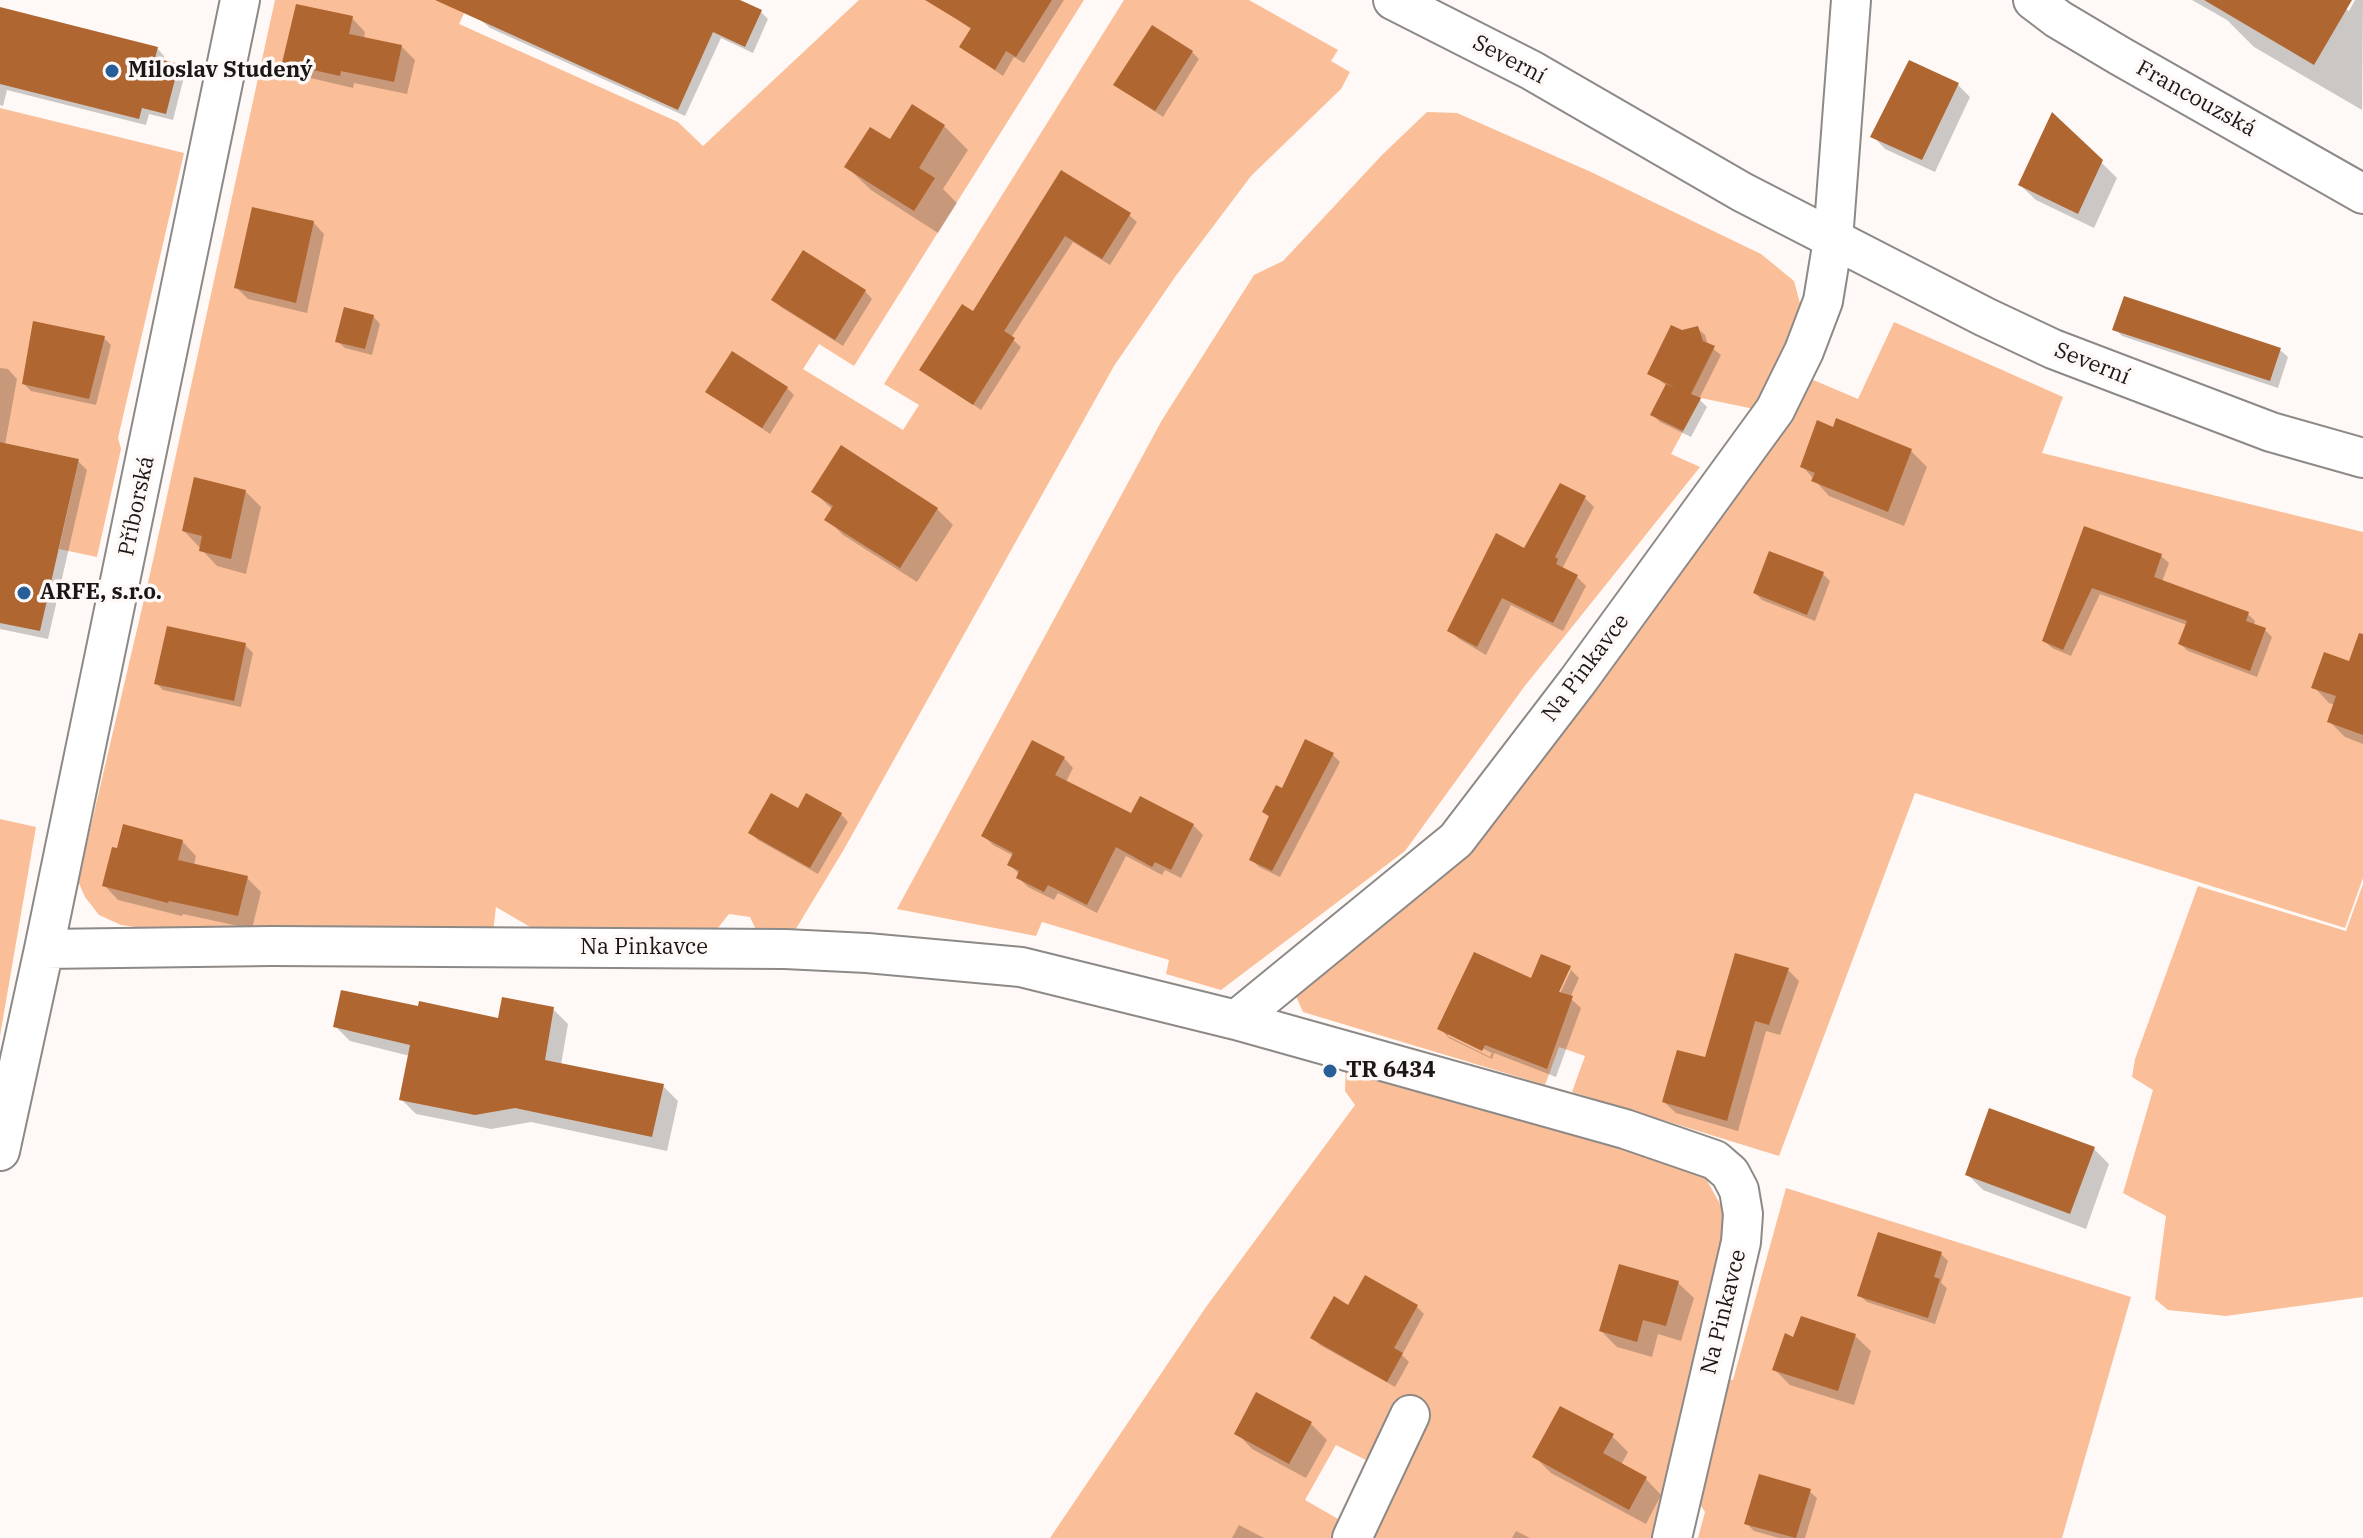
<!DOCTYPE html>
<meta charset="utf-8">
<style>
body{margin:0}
canvas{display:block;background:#fef9f6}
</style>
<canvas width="2363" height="1538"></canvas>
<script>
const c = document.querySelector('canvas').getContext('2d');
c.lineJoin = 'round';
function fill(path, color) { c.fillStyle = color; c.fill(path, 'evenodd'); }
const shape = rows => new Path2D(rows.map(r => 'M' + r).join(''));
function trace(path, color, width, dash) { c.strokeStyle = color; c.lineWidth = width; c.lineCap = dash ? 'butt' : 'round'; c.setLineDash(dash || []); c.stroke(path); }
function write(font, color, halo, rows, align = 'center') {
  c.font = font + ' "IBM Plex Serif",serif'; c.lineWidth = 7; c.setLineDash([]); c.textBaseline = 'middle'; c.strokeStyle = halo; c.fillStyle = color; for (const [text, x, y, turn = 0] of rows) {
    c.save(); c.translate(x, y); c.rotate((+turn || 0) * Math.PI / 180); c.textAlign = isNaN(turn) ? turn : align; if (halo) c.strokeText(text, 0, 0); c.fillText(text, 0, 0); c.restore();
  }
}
const green = shape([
 [275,0,470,0,459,24,678,122,703,146,859,0,1084,0,854,366,819,344,803,369,903,430,919,405,884,384,1124,0,1249,0,1338,50,1331,61,1350,72,1341,89,1251,176,1175,277,1114,366,843,851,794,932,757,932,750,917,729,914,717,929,532,928,496,907,493,933,238,941,193,927,178,933,121,925,99,915,85,897,78,881,150,574],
 [0,108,184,153,118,438,121,449,97,557,59,549,79,459,0,442],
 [1427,112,1457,113,1591,172,1761,254,1794,281,1801,307,1796,332,1754,409,1701,398,1671,454,1700,467,1524,687,1405,851,1221,990,1166,974,1169,960,1042,922,1036,936,897,909,1162,420,1254,275,1283,261,1383,154],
 [1894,322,2063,397,2042,453,2363,532,2363,878,2345,928,1915,793,1779,1156,1572,1092,1585,1056,1559,1047,1545,1085,1303,1012,1295,994,1452,859,1811,379,1858,399],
 [0,819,36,827,0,1036],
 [2363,884,2363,1297,2226,1316,2168,1310,2155,1299,2166,1216,2123,1193,2153,1090,2132,1077,2135,1059,2198,886,2346,931],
 [1346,1062,1685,1163,1705,1177,1725,1213,1723,1247,1654,1538,1366,1538,1370,1462,1336,1445,1305,1500,1340,1520,1334,1538,1050,1538,1206,1307,1355,1105,1345,1091],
 [1786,1188,2131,1297,2062,1538,1698,1538,1705,1512,1698,1501,1725,1379,1733,1380]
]);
const shadow = shape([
 [492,0,734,0,761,12,768,19,753,53,721,38,685,116,490,28,482,21],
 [959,0,1064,0,1024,63,1014,57,1003,76,961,47,972,30,950,14],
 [2192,0,2332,0,2349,11,2355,0,2363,0,2362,110,2254,47,2227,20],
 [0,9,157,48,164,56,163,62,178,66,185,73,173,120,149,114,146,125,7,90,3,106,0,105],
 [352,18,365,32,364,39,402,47,415,60,407,94,354,83,353,88,298,75,285,62],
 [1192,52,1199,59,1163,117,1116,85],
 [1957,84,1970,97,1935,172,1885,149,1873,136],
 [2053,115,2117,178,2094,228,2036,200,2020,185],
 [944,126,968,150,943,189,957,203,938,233,871,190,847,167,891,142],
 [1061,173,1129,215,1137,222,1110,265,1073,242,1011,338,1021,347,981,410,922,370,974,314],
 [313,222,324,234,307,313,248,299,237,288],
 [865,291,872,299,843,346,781,307,774,300],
 [373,316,380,324,372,355,345,348,337,341],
 [1697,328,1705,335,1708,345,1721,355,1699,399,1707,407,1691,437,1660,422,1653,415,1667,386,1650,373,1682,333],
 [2115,329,2280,350,2288,357,2278,388,2122,336],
 [104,338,111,345,96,405,31,391,24,384],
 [0,368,8,369,17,379,5,445,78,461,87,470,48,639,0,629],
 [787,388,794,395,770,434,708,392],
 [1911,451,1927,467,1904,526,1829,496,1802,466],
 [1561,486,1585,498,1594,507,1563,567,1565,571,1577,577,1586,586,1563,631,1511,605,1486,655,1459,639,1450,630,1525,551],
 [245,491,261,507,246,574,217,566,184,531],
 [814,492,937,509,953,525,917,582,843,535,827,519,833,510],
 [2085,528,2161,556,2169,563,2162,582,2248,614,2255,621,2254,626,2265,630,2272,637,2257,677,2188,651,2180,644,2187,625,2100,594,2071,656,2052,648,2044,641],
 [1823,574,1830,581,1815,621,1762,600,1755,593],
 [245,645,253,653,241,707,163,690,156,683],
 [2363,676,2363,744,2345,737,2329,721,2335,705,2329,703,2314,687],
 [1306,741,1333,755,1340,762,1280,877,1259,867,1251,859,1270,818,1264,812,1283,790],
 [1064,758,1073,768,1066,782,1132,816,1193,825,1203,835,1181,878,1165,870,1162,875,1126,856,1097,913,1058,893,1054,900,1028,887,1018,877,1020,875,1010,865,1014,856,993,845,984,836],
 [799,811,841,814,848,822,818,874,758,840,751,833],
 [182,841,196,856,194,865,247,878,261,892,252,929,183,914,182,916,118,900,104,885],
 [1569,968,1571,970,1567,970,1553,1000,1556,1002,1571,970,1579,978,1570,998,1581,1008,1556,1077,1494,1053,1492,1059,1449,1038,1440,1028,1532,981],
 [1448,1032,1492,1053,1490,1057,1448,1036],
 [1788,970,1799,981,1780,1035,1766,1031,1738,1131,1676,1113,1664,1102],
 [419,1008,499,1020,553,1009,568,1024,561,1065,663,1086,678,1101,667,1151,531,1122,491,1129,416,1114,401,1099,410,1056,350,1041,335,1026],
 [2094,1149,2109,1164,2086,1229,1983,1190,1967,1174],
 [1941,1254,1948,1261,1941,1283,1947,1288,1935,1324,1867,1302,1859,1295],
 [1365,1278,1417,1307,1424,1314,1402,1355,1409,1362,1395,1387,1320,1345,1313,1338,1349,1307],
 [1678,1283,1694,1298,1681,1341,1658,1334,1652,1357,1617,1347,1601,1331],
 [1855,1336,1871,1351,1854,1405,1790,1385,1774,1369,1795,1340],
 [1257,1394,1311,1424,1327,1440,1306,1478,1252,1449,1237,1433],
 [1612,1436,1628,1452,1621,1465,1646,1479,1661,1495,1646,1524,1551,1473,1535,1457],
 [1809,1491,1817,1498,1805,1538,1779,1538,1754,1531,1746,1523],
 [1239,1525,1264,1538,1232,1538],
 [1516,1531,1530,1538,1512,1538]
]);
const building = shape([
 [435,0,740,0,762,10,745,47,713,32,678,110],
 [925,0,1052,0,1016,57,1006,51,995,70,959,47,971,28],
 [2204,0,2352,0,2314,65],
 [296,4,353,16,349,34,402,45,394,82,341,71,340,76,282,63],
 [0,7,158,47,155,58,179,64,166,114,142,108,139,119,0,84],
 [1152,25,1193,51,1155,111,1113,85],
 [1909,60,1959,83,1922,160,1870,137],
 [912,104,945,125,919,168,935,178,914,211,844,167,870,127,890,139],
 [2052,112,2103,160,2078,214,2018,185],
 [1061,170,1131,213,1102,259,1065,236,1004,331,1015,338,973,405,919,370,962,304,973,311],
 [252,207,314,221,296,303,234,288],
 [803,250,866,290,835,340,771,300],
 [2124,296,2281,348,2270,381,2112,330],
 [344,307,374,315,365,349,335,342],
 [33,321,105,336,89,399,22,384],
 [1671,325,1682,330,1698,326,1703,341,1715,346,1691,394,1701,398,1683,431,1650,415,1666,384,1676,388,1647,374],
 [732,351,788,387,762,428,705,392],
 [1836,418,1912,449,1888,512,1811,481,1815,473,1800,467,1817,420,1833,427],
 [0,442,79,459,40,631,0,623],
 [841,445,938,508,900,568,824,520,833,506,811,492],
 [194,477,246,490,231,559,199,551,202,536,182,531],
 [1560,483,1586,496,1555,557,1558,559,1556,564,1578,575,1553,623,1502,598,1477,647,1447,631,1496,533,1524,548],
 [2084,526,2162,554,2154,577,2249,612,2246,621,2266,628,2250,671,2178,644,2187,621,2092,588,2063,650,2042,641],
 [1769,551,1824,572,1807,615,1753,593],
 [167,626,246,643,234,701,154,684],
 [2359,633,2363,634,2363,735,2327,722,2336,696,2311,688,2324,652,2349,661],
 [1305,739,1334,753,1272,871,1249,860,1269,816,1262,812,1276,785,1282,788],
 [1032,740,1065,757,1055,775,1131,813,1140,796,1194,824,1171,870,1155,862,1152,867,1116,847,1087,905,1048,885,1044,892,1016,878,1019,871,1007,865,1013,853,981,836],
 [771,793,798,808,806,793,842,813,810,868,748,833],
 [123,824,183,840,178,860,248,876,238,916,169,901,168,903,102,886,112,847,117,848],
 [1474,952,1531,978,1541,954,1571,966,1559,992,1573,996,1547,1069,1485,1045,1482,1051,1437,1029],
 [1735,953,1789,968,1769,1025,1755,1021,1727,1121,1662,1102,1677,1050,1705,1057],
 [341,990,418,1006,419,1001,498,1018,502,997,554,1007,545,1060,664,1084,652,1137,515,1108,475,1115,399,1100,410,1045,333,1027],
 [1989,1108,2095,1147,2070,1214,1965,1175],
 [1878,1232,1942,1252,1934,1277,1940,1279,1928,1318,1857,1296],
 [1619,1264,1679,1281,1666,1326,1643,1320,1637,1342,1599,1331],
 [1365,1275,1418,1305,1394,1348,1403,1353,1387,1382,1310,1338,1334,1296,1348,1305],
 [1801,1316,1856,1334,1838,1391,1772,1370,1785,1333,1793,1337],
 [1256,1392,1312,1422,1289,1464,1234,1434],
 [1560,1406,1614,1434,1603,1453,1647,1477,1629,1510,1532,1457],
 [1759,1474,1811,1489,1796,1538,1744,1524]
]);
const street = shape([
 [1393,0,1531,70,1742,192,1985,317,2053,349,2271,432,2363,458],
 [2033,0,2058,19,2120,56,2363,194],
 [44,949,272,946,785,949,867,953,1021,967,1236,1020,1625,1129,1715,1160,1730,1173,1739,1190,1743,1214,1741,1242,1672,1538],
 [1236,1020,1456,840,1577,682,1775,410,1804,351,1823,301,1833,240,1851,0],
 [0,1151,44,949,240,0],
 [1352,1538,1410,1415]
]);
const markers = [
 [112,71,8,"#285f98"],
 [24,593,8,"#285f98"],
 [1330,1071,8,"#285f98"]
];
const streetNames = [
 ["Severní",1509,60,28],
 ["Francouzská",2196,99,29],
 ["Severní",2092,364,22],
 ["Příborská",137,506,-78],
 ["Na Pinkavce",1586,668,-53],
 ["Na Pinkavce",644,948],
 ["Na Pinkavce",1724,1312,-76]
];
const poiNames = [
 ["Miloslav Studený",128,71],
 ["ARFE, s.r.o.",40,593],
 ["TR 6434",1346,1071]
];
fill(green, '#fabf99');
fill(shadow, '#0003');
fill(building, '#af6631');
trace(street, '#8d8986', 42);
trace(street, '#fff', 38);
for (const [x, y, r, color] of markers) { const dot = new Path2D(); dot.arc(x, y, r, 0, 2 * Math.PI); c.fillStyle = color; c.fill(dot); trace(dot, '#fef9f6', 3); }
write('22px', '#1a1817', '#fef9f6', streetNames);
write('bold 22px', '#1a1817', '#fef9f6', poiNames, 'left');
</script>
